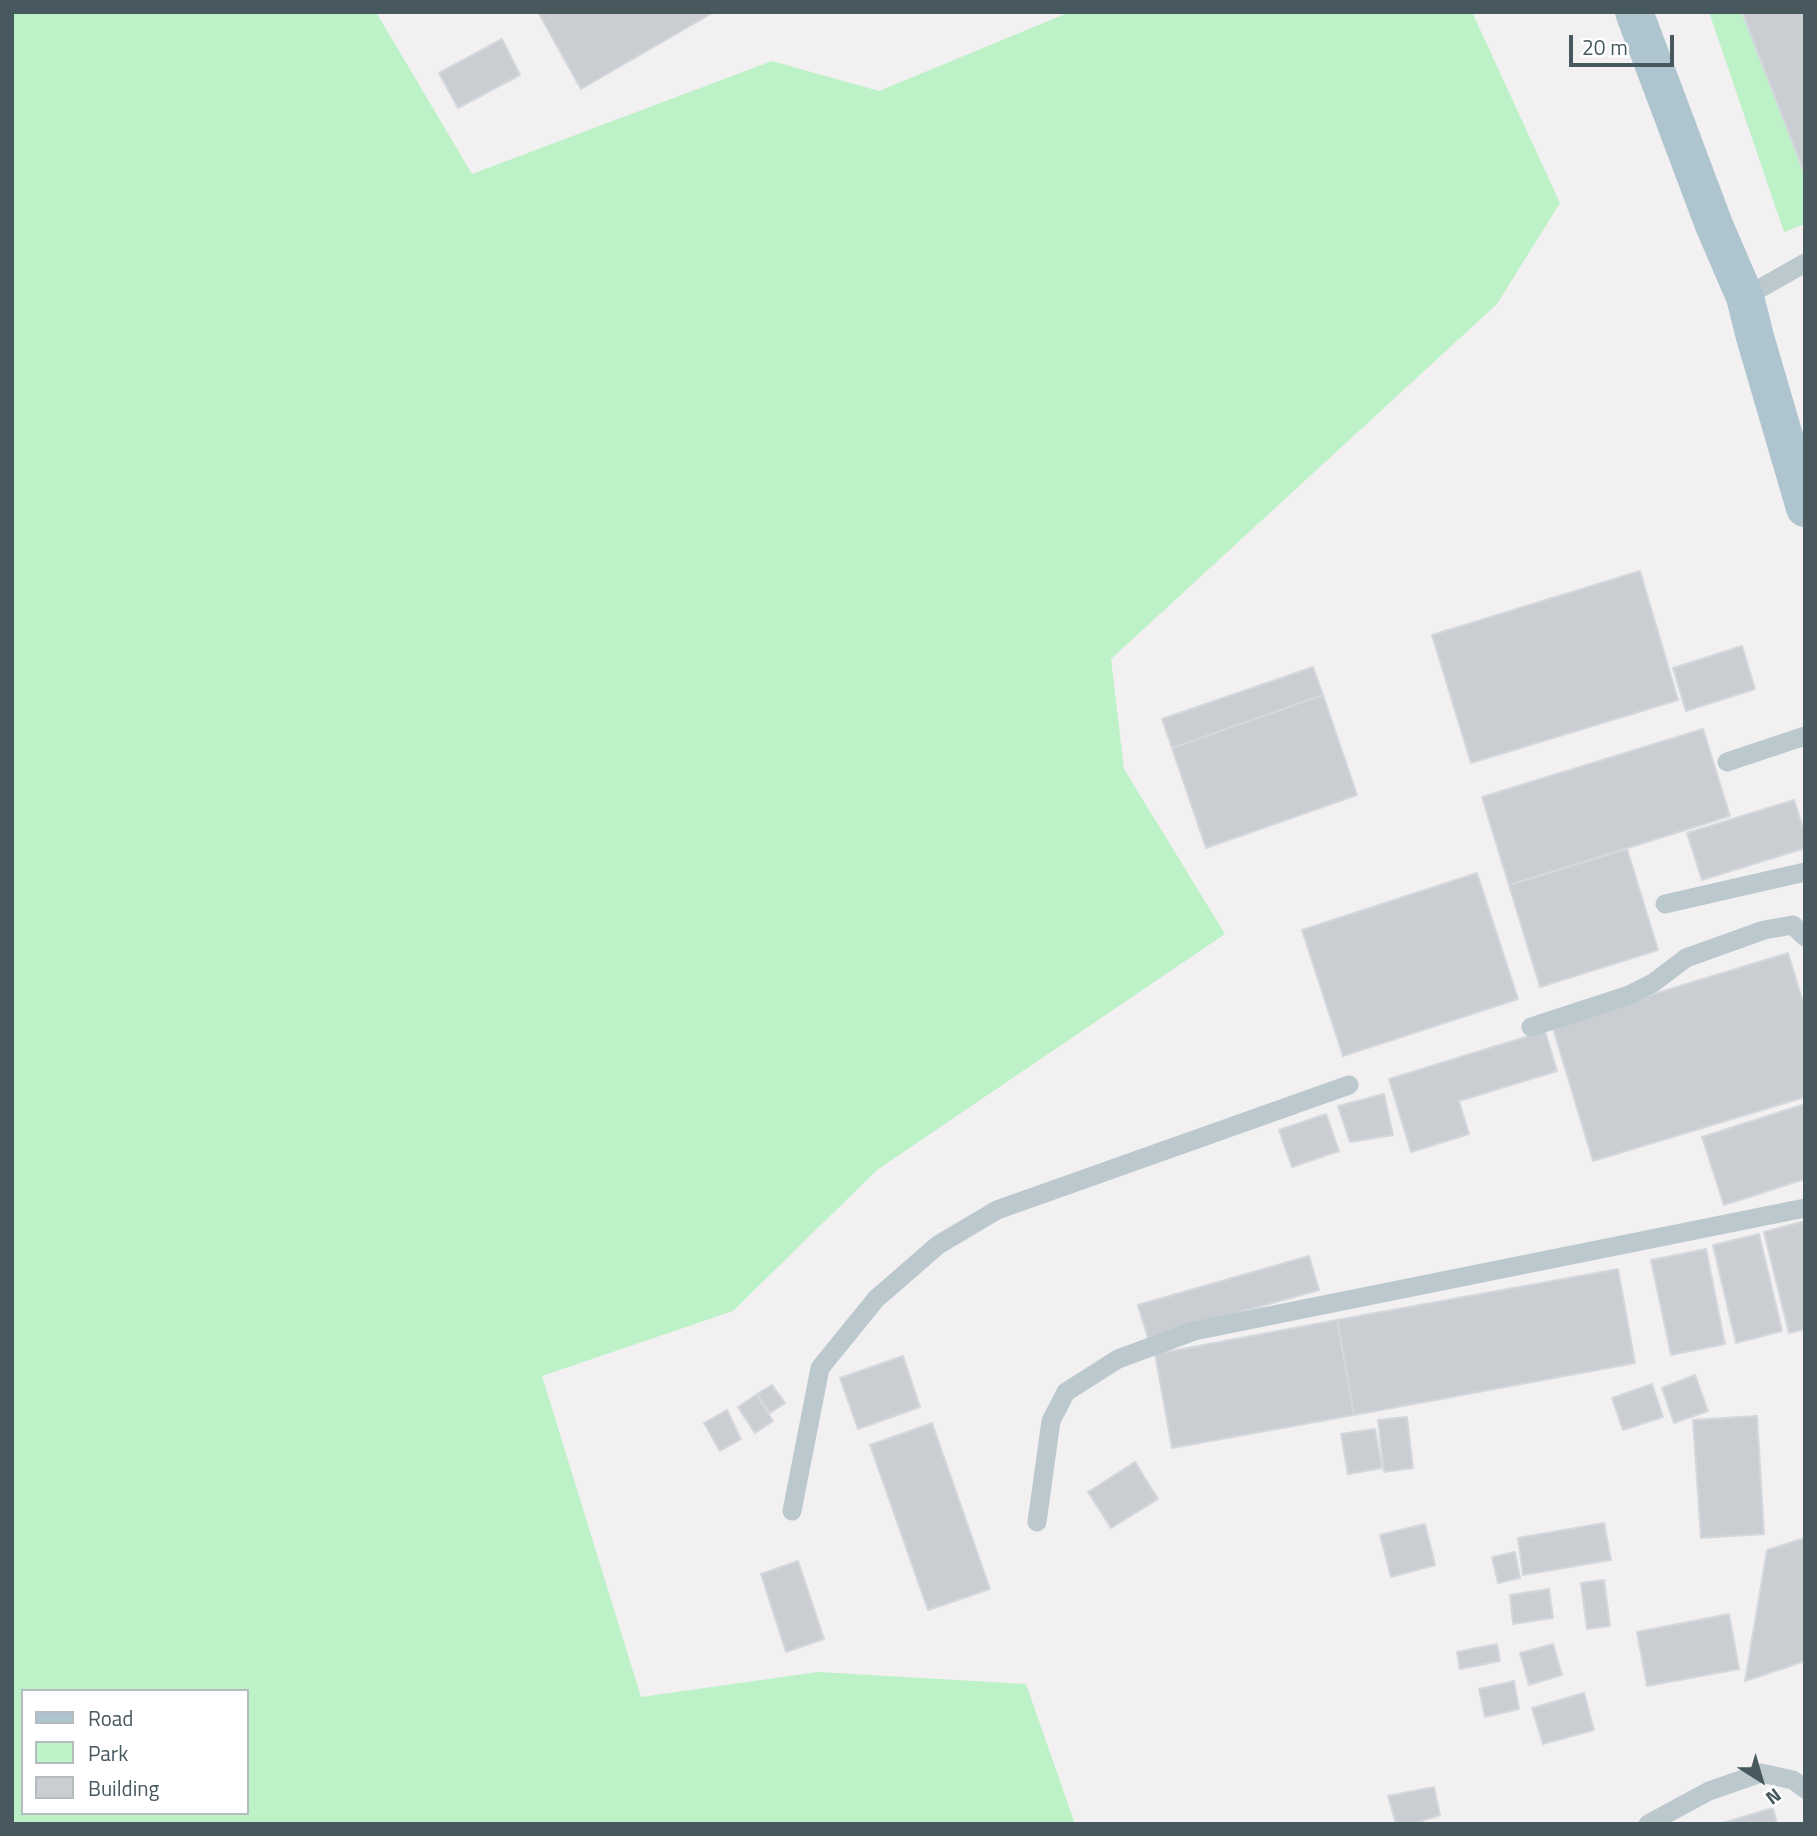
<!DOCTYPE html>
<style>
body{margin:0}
#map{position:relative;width:1817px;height:1836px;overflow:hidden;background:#f2f0f0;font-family:"Titillium Web",sans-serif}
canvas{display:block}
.frame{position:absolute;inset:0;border:14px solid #47585f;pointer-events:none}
.legend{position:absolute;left:21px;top:1689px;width:228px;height:126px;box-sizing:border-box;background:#fff;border:2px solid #b5bcbf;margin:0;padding:9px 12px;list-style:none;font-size:21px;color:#47585f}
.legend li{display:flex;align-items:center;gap:14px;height:35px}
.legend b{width:35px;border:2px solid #b5bcbf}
.north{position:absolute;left:1726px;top:1745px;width:70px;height:70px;-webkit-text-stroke:5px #fff;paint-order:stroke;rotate:143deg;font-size:19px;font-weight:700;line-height:28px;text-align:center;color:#47585f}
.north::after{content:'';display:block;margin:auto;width:24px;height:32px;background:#47585f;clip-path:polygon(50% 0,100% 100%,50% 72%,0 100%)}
.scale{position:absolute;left:1569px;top:35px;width:105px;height:32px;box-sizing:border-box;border:4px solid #47585f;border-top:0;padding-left:9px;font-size:21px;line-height:24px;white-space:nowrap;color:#47585f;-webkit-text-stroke:5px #fff;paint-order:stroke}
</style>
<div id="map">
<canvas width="1817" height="1836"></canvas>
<div class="frame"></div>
<ul class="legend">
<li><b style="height:9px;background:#aec5d0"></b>Road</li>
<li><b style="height:19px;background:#bdf2c8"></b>Park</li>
<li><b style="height:19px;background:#caced3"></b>Building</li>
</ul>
<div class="north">N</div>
<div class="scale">20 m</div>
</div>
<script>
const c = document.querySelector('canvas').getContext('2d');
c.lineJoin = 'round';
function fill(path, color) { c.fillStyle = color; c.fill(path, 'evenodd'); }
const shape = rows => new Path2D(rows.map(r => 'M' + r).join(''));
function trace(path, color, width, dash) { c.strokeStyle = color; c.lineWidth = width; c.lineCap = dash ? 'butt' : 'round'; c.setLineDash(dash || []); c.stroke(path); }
const green = shape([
 [12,12,376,12,472,174,772,61,879,91,1070,12,1472,12,1560,203,1497,304,1111,659,1124,769,1225,934,877,1170,733,1311,542,1376,641,1697,818,1672,1026,1684,1075,1824,12,1824],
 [23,1691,247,1691,247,1813,23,1813],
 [1709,12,1805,12,1805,224,1784,232]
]);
const building = shape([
 [538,12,714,12,581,89,538,12],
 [1742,12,1805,12,1805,175,1742,12],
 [502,39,520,75,458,108,439,73,502,39],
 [1640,571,1678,700,1471,763,1432,635,1640,571],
 [1742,646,1755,689,1686,711,1673,668,1742,646],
 [1313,667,1323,695,1172,748,1162,719,1313,667],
 [1323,695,1357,795,1206,848,1172,748,1323,695],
 [1703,729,1730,816,1509,885,1482,797,1703,729],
 [1794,800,1805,834,1805,848,1702,880,1687,833,1794,800],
 [1627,849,1658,950,1540,987,1509,885,1627,849],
 [1477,873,1518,999,1343,1056,1302,930,1477,873],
 [1788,953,1805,1009,1805,1097,1593,1161,1552,1025,1788,953],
 [1545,1031,1557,1071,1459,1101,1469,1134,1411,1152,1389,1079,1545,1031],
 [1384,1094,1393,1135,1350,1142,1338,1106,1384,1094],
 [1805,1104,1805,1179,1724,1205,1702,1137,1805,1104],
 [1326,1114,1339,1151,1292,1167,1279,1130,1326,1114],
 [1805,1221,1805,1329,1789,1333,1764,1232,1805,1221],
 [1759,1234,1782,1331,1736,1343,1713,1245,1759,1234],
 [1706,1249,1725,1344,1671,1355,1651,1260,1706,1249],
 [1309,1256,1319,1290,1148,1338,1138,1305,1309,1256],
 [1618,1269,1635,1363,1354,1415,1337,1320,1618,1269],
 [1337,1320,1354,1415,1172,1448,1155,1354,1337,1320],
 [903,1356,920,1407,858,1429,840,1378,903,1356],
 [1695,1375,1708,1411,1674,1423,1662,1388,1695,1375],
 [1652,1384,1663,1417,1623,1430,1612,1398,1652,1384],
 [772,1385,785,1403,770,1413,757,1394,772,1385],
 [756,1395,773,1421,755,1433,738,1407,756,1395],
 [727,1410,741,1439,720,1451,704,1423,727,1410],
 [1757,1416,1764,1534,1701,1538,1693,1420,1757,1416],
 [1407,1417,1413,1468,1384,1472,1378,1420,1407,1417],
 [932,1423,990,1589,928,1610,870,1445,932,1423],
 [1375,1429,1382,1468,1348,1474,1341,1434,1375,1429],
 [1135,1462,1158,1499,1111,1528,1088,1492,1135,1462],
 [1604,1523,1611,1560,1523,1575,1518,1538,1604,1523],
 [1425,1524,1435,1565,1391,1577,1380,1535,1425,1524],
 [1805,1538,1805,1661,1745,1681,1767,1550,1805,1538],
 [1515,1552,1520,1578,1498,1583,1492,1557,1515,1552],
 [798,1561,824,1639,786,1652,761,1574,798,1561],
 [1604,1580,1610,1626,1587,1629,1581,1583,1604,1580],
 [1549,1589,1553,1618,1513,1624,1510,1595,1549,1589],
 [1729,1614,1739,1669,1647,1686,1637,1632,1729,1614],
 [1497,1644,1500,1661,1460,1669,1457,1652,1497,1644],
 [1553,1644,1562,1675,1529,1685,1520,1653,1553,1644],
 [1514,1681,1519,1709,1485,1717,1479,1689,1514,1681],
 [1584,1693,1594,1730,1543,1744,1532,1708,1584,1693],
 [1434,1787,1440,1815,1413,1824,1396,1824,1388,1796,1434,1787],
 [1773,1808,1777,1824,1719,1824,1773,1808]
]);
const service = shape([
 [1745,297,1805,263],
 [1727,762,1805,736],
 [1665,904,1805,872],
 [1531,1027,1629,995,1653,983,1686,958,1764,930,1793,925,1805,937],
 [792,1511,820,1368,876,1299,938,1245,997,1210,1349,1085],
 [1037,1522,1051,1421,1066,1392,1118,1359,1194,1331,1805,1208],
 [1648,1824,1709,1791,1761,1773,1793,1780,1805,1789]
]);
const primary = shape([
 [1634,12,1714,225,1745,297,1755,337,1805,508]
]);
fill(green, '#bdf2c8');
fill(building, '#caced3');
trace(building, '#d4d7dc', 2);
trace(service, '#bbc8cd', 19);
trace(primary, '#aec5d0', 38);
</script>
